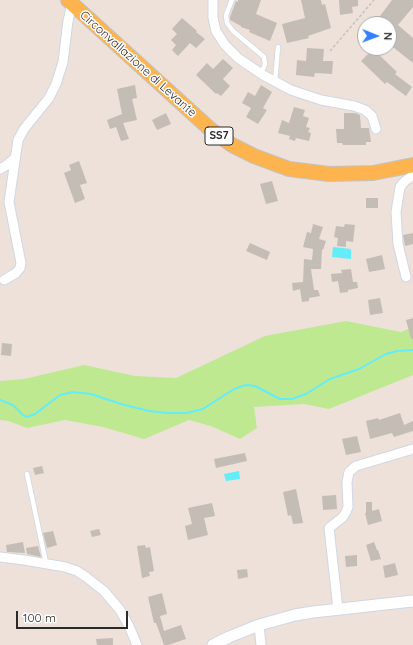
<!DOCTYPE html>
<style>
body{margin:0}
#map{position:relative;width:413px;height:645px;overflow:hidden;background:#ede1da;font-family:Quicksand,sans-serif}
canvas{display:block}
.north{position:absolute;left:357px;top:16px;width:40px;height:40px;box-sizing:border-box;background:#fff;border:1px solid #aaa;border-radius:50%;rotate:91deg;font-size:11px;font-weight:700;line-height:16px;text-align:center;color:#2a2a2a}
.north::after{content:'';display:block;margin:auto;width:14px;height:18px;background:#3580ff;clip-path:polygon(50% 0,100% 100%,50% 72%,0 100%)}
.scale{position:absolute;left:16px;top:611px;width:112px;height:18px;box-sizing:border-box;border:2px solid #2a2a2a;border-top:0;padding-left:5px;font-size:12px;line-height:14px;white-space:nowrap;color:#2a2a2a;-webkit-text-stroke:3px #fff;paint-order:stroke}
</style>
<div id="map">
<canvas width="413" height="645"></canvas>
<div class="north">N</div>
<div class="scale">100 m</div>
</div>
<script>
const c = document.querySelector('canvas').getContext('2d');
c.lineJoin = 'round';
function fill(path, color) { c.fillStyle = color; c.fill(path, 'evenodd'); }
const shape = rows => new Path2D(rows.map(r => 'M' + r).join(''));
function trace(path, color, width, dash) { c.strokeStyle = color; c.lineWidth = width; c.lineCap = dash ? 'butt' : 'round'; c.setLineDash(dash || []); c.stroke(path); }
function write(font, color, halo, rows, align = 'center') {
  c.font = font + ' Quicksand,sans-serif'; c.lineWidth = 3; c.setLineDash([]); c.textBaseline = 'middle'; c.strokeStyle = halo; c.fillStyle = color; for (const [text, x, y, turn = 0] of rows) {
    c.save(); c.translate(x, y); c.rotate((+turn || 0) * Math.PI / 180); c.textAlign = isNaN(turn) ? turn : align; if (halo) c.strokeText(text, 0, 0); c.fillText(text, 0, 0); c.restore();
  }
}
const green = shape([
 [346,321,401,332,413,327,413,375,329,409,304,404,254,407,257,428,240,439,211,426,189,420,144,439,103,427,65,420,27,428,8,421,0,420,0,381,24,379,84,365,135,376,176,378,265,336]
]);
const water = shape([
 [333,247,351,249,351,259,332,257],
 [239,471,240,479,226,481,224,474]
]);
const stream = shape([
 [0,400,13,405,23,415,27,417,35,414,60,395,73,392,91,394,121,404,149,411,167,413,187,413,203,409,234,389,246,385,255,386,280,399,292,399,306,394,330,379,359,369,386,354,397,351,413,350]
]);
const building = shape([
 [238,0,261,0,256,14,277,23,270,41,249,32,250,30,241,27,241,26,230,20,230,17,236,1,238,2],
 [301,0,321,0,322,5,325,4,331,28,308,36,309,38,287,43,282,24,305,18],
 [339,0,358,0,358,6,352,7,353,13,340,15],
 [392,0,413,0,413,7,398,25,413,38,413,63,389,44,389,24,374,24],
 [182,18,197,31,196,32,205,39,196,48,190,43,178,56,172,50,176,45,171,40,177,34,172,29],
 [307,48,324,49,323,61,333,61,332,74,315,73,314,77,296,75,297,60,306,61],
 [373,49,397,72,395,74,412,87,406,96,387,82,385,84,361,61],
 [223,59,233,68,223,79,230,86,221,96,217,93,216,94,196,75,207,63,213,69],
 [135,85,137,98,132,99,137,120,123,123,129,139,121,141,116,127,110,129,107,120,122,114,117,89],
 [261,85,272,92,263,108,267,110,258,124,246,117,251,108,242,103,248,92,255,96],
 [294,107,305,110,303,116,309,118,306,127,310,128,308,132,311,133,309,141,296,138,295,141,289,139,290,136,278,133,282,120,289,123],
 [166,113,171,124,157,130,152,120],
 [344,113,355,113,360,115,361,128,369,128,371,142,366,142,366,145,343,145,342,143,337,143,336,129,344,129],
 [79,161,87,183,80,185,85,199,75,203,64,173,71,170,69,165],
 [272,181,278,201,266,204,260,184],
 [366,198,378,198,378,208,366,208],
 [313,224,323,227,319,239,326,241,323,250,322,249,321,269,311,269,314,290,318,290,320,296,309,298,309,301,302,302,300,289,293,291,292,283,303,282,304,259,312,260,313,249,303,247,307,232,311,233],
 [345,224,355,225,353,242,346,241,346,247,337,246,338,238,334,237,336,226,344,227],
 [413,233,413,244,405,246,403,235],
 [250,243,270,252,267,260,246,251],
 [382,255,385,269,369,272,366,259],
 [351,269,353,282,357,282,358,288,348,290,348,292,340,293,338,281,332,282,331,274,342,273,341,270],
 [380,298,383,313,370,315,368,300],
 [413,318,413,339,411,339,406,320],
 [2,343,12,344,11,356,1,355],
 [400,413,404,425,413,421,413,431,394,437,392,433,370,439,366,421,378,418,379,420],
 [357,436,361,452,346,455,342,439],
 [245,453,247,461,216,468,214,459],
 [42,466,44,473,35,475,33,468],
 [296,489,303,523,293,524,291,515,288,516,283,492],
 [336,495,337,509,323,510,322,496],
 [366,502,372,502,372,511,379,509,382,521,368,525,365,513,366,513],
 [212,503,215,516,204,518,208,535,188,540,185,526,192,524,188,508],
 [99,529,101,535,92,537,90,531],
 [53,531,57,545,47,548,43,533],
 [23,542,25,553,7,552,6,545],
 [374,542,377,550,378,550,381,559,371,561,366,545],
 [145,545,146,548,150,547,154,571,149,572,150,576,142,578,137,546],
 [38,546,41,557,27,554,26,548],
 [357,555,357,566,346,567,345,556],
 [395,563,398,575,385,578,383,566],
 [247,569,248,577,238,579,237,570],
 [162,593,167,614,160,616,164,631,181,625,186,639,168,645,164,645,156,623,154,623,148,597],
 [113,638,113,645,97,645,96,639]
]);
const path = shape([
 [330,51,374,0]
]);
const service = shape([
 [232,0,226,15,227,23,233,31,264,57,265,64,263,69,259,72],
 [275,82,278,47],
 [27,474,46,563]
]);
const minor = shape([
 [213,0,213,18,216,31,225,45,238,58,263,75,291,90,321,100,354,106,365,110,372,116,376,129],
 [0,169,7,165,15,158],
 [406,277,398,244,396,212,400,187,405,181,413,175],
 [4,280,16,273,20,268,21,263,9,202,18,140,24,129,49,98,56,84,63,62,68,21,72,3],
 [0,557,24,560,65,567,77,571,86,577,104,591,120,610,129,626,137,645],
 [338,609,329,528,343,517,346,512,348,507,347,482,349,472,356,466,413,449],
 [259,625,261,645]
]);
const tertiary = shape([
 [213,645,229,637,259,625,295,615,313,612,413,601]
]);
const primary = shape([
 [68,0,210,129,232,145,254,156,289,169,329,174,373,173,413,165]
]);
const shields = [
 [219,136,28]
];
const shieldNames = [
 ["SS7",219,136]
];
const streetNames = [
 ["Circonvallazione di Levante",138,64,42]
];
fill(green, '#bfe991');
fill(water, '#63edf9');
trace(stream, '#63edf9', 2);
fill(building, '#c4bdb6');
trace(service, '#cfd7e4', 6);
trace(minor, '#cfd7e4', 11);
trace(tertiary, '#cfd7e4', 13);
trace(primary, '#c3c3c3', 16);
trace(path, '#c3c3c3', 1.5, [3, 2]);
trace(service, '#fff', 4.5);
trace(minor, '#fff', 9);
trace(tertiary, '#fff', 11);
trace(primary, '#fdb44f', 14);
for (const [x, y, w] of shields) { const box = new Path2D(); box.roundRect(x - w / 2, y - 9, w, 18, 3); c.fillStyle = '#fff'; c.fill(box); trace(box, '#2a2a2a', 1); }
write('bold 11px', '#2a2a2a', null, shieldNames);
write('12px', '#2a2a2a', '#fff', streetNames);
</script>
